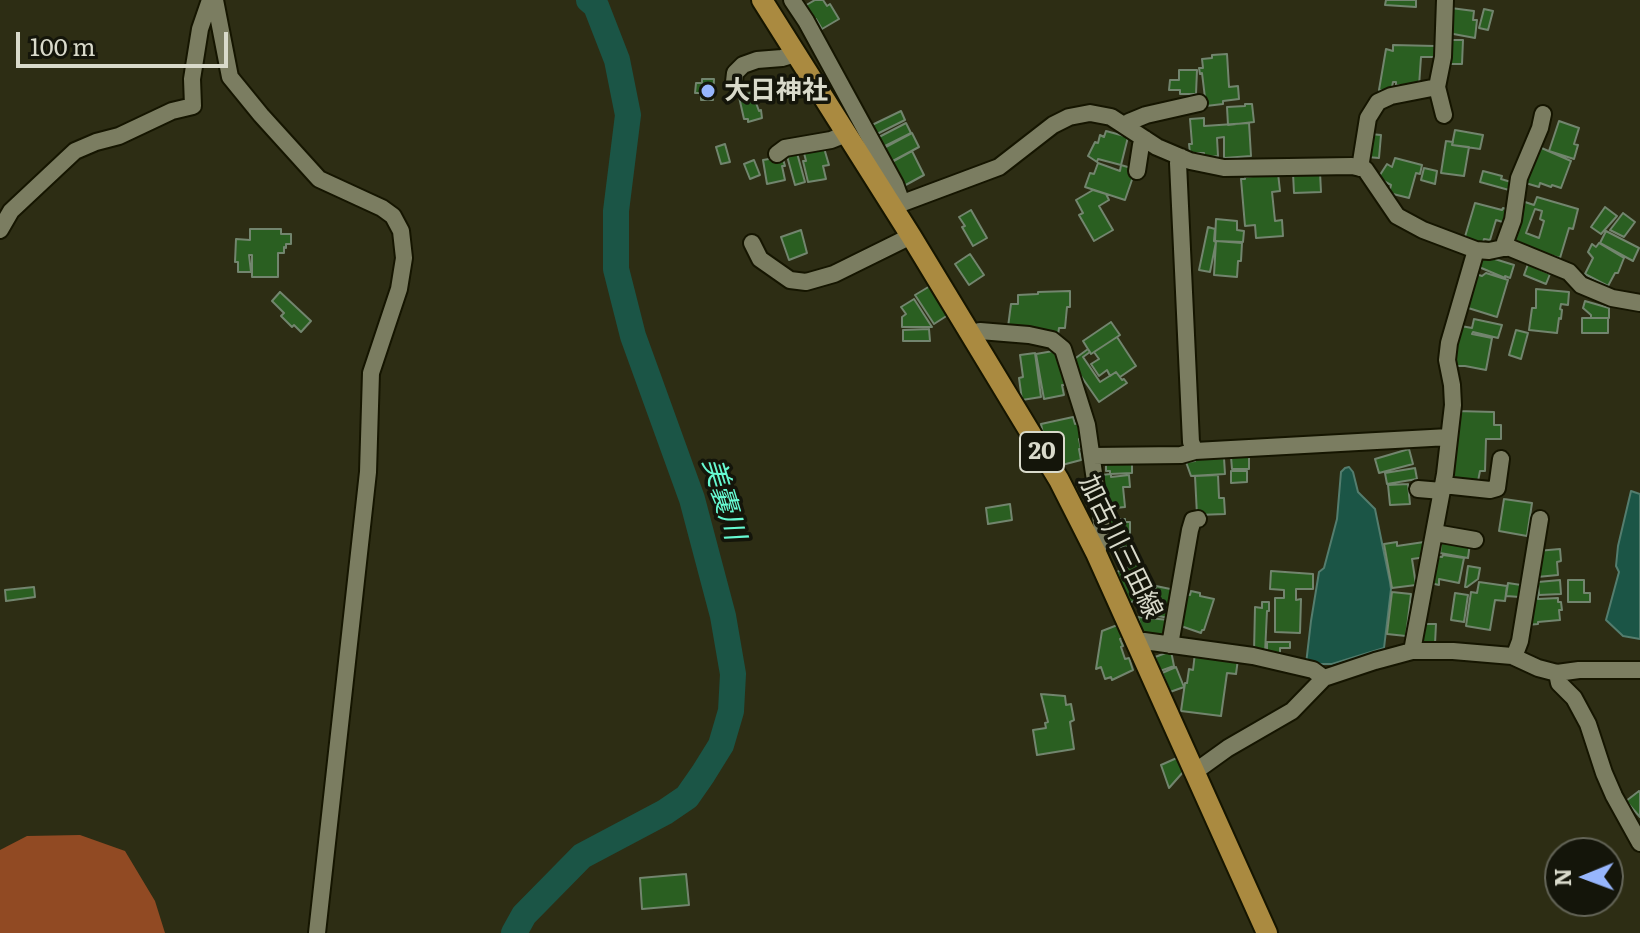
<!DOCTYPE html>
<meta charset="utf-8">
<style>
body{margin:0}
#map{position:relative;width:1640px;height:933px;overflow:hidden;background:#2d2d14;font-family:Literata,serif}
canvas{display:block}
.north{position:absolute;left:1544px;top:837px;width:80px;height:80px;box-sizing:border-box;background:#14150a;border:2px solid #636457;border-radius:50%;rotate:269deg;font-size:22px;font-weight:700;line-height:32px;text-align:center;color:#d9dacb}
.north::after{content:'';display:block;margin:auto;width:28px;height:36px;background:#97b6fd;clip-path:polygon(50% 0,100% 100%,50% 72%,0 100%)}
.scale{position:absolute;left:16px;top:32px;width:212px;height:36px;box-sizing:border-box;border:4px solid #d9dacb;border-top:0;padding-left:10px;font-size:24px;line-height:28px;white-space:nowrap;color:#d9dacb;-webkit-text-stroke:6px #14150a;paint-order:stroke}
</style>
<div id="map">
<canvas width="1640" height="933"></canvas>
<div class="north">N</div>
<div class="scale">100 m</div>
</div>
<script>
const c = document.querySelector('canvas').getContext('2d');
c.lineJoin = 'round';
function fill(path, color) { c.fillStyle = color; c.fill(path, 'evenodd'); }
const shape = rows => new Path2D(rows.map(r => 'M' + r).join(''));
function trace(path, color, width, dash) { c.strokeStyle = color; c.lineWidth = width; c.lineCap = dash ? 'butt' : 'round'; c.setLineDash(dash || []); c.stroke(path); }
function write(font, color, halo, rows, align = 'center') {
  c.font = font + ' Literata,"Noto Sans JP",serif'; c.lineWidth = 7; c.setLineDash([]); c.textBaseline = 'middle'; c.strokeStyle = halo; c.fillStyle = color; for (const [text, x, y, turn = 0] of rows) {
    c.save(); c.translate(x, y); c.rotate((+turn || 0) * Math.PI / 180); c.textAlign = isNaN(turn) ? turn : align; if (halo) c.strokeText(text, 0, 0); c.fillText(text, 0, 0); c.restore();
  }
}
const forest = shape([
 [80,835,125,851,155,901,165,933,0,933,0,850,27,836]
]);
const water = shape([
 [1349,467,1353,472,1358,492,1375,509,1390,582,1391,589,1384,648,1332,664,1306,664,1311,621,1319,572,1324,568,1337,519,1341,472,1345,468,1349,467],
 [1631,491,1640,494,1640,639,1623,636,1606,620,1619,572,1616,566,1618,546,1631,491]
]);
const river = shape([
 [514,933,524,915,582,856,665,812,687,797,703,774,721,745,731,711,733,674,723,616,692,499,633,336,616,269,616,211,628,115,617,60,596,6,589,0]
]);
const building = shape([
 [815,0,823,0,827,6,830,4,839,19,822,29,816,19,812,21,803,7,815,0],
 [1386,0,1416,0,1416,7,1385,5,1386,0],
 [1451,8,1474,11,1473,20,1477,20,1475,38,1448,33,1451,8],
 [1484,9,1493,11,1488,30,1479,28,1484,9],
 [1449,40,1463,40,1462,64,1448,64,1449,40],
 [1393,45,1435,46,1435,57,1421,57,1419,86,1396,85,1396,82,1393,82,1391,92,1379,90,1386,49,1393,51,1393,45],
 [1227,54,1229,87,1238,86,1239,99,1223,101,1223,104,1206,106,1202,73,1200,74,1199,68,1203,68,1202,59,1212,58,1212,55,1227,54],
 [1179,70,1197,70,1196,94,1180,94,1180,90,1169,90,1170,80,1179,80,1179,70],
 [702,79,714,79,713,100,701,100,701,93,695,93,696,83,702,83,702,79],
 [752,92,759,111,761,110,762,118,748,122,748,119,744,119,739,97,752,92],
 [1245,104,1252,104,1254,122,1228,125,1227,107,1245,106,1245,104],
 [901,111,905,120,877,134,872,125,901,111],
 [1204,118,1204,126,1249,123,1251,156,1224,158,1224,137,1217,138,1218,156,1204,158,1204,153,1190,153,1189,144,1192,144,1190,119,1204,118],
 [1559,121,1579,128,1574,144,1578,145,1574,159,1549,151,1559,121],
 [906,123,911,133,883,147,879,137,906,123],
 [1455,130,1483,135,1480,149,1452,145,1455,130],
 [1106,131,1128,137,1121,165,1098,159,1097,162,1088,156,1095,142,1098,143,1100,135,1104,137,1106,131],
 [912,133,919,147,889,163,882,149,912,133],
 [1370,134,1381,135,1379,158,1367,157,1370,134],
 [1446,141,1453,142,1452,145,1469,147,1464,176,1441,173,1446,141],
 [725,144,730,162,721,164,716,147,725,144],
 [1537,146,1571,161,1561,188,1552,185,1551,187,1540,183,1539,187,1522,182,1537,146],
 [824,148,829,165,823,166,826,179,808,182,803,161,806,161,804,153,824,148],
 [912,151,924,175,902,187,890,163,912,151],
 [797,153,805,182,795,185,787,156,797,153],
 [781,157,781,160,783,159,785,166,782,166,785,180,767,184,763,160,781,157],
 [1395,158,1422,165,1420,174,1416,173,1409,198,1389,193,1391,185,1378,178,1387,164,1392,167,1395,158],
 [754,160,760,175,750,179,744,164,754,160],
 [1098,163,1120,171,1121,165,1131,168,1134,174,1125,200,1085,187,1090,173,1094,174,1098,163],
 [1424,168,1437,171,1435,184,1421,180,1424,168],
 [1483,171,1502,176,1501,179,1511,182,1509,190,1480,182,1483,171],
 [1320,172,1321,192,1294,193,1293,173,1320,172],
 [1278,173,1280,191,1272,192,1275,221,1282,220,1283,236,1256,238,1255,225,1245,226,1241,179,1245,179,1245,177,1278,173],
 [1093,190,1106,194,1109,200,1099,206,1113,230,1094,241,1079,215,1083,213,1076,200,1093,190],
 [1537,197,1578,209,1573,229,1569,228,1560,258,1507,243,1522,201,1534,205,1537,197],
 [1535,209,1542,211,1540,219,1544,221,1539,238,1526,233,1535,209],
 [1475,203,1502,210,1503,208,1509,210,1506,223,1496,220,1490,240,1484,239,1482,245,1464,240,1475,203],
 [1605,207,1617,216,1601,234,1591,227,1605,207],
 [971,210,987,238,973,246,962,227,965,226,959,217,971,210],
 [1623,213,1635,222,1624,237,1610,230,1623,213],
 [1216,219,1237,221,1237,230,1244,231,1243,242,1215,241,1216,219],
 [1208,227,1215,229,1214,241,1216,242,1210,272,1199,270,1208,227],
 [250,229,281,229,281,234,291,234,291,244,286,244,286,248,284,247,284,253,278,253,278,277,252,277,252,255,249,255,251,272,238,272,238,262,235,262,236,239,250,240,250,229],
 [801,230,807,253,789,260,781,237,801,230],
 [1606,231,1639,248,1633,261,1600,243,1606,231],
 [1216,241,1242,243,1241,261,1238,261,1237,277,1214,275,1216,241],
 [1599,243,1624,258,1618,273,1615,273,1608,286,1585,274,1593,258,1588,252,1592,244,1596,247,1599,243],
 [970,254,984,275,969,285,955,264,970,254],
 [1485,256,1514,265,1510,278,1505,276,1505,278,1479,267,1482,258,1484,259,1485,256],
 [1528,264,1550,274,1546,284,1524,275,1528,264],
 [1486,273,1508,280,1497,317,1465,307,1476,274,1482,276,1486,273],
 [930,286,948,315,934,324,915,295,930,286],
 [1536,289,1569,292,1568,305,1561,304,1560,309,1562,310,1561,319,1559,318,1557,333,1529,330,1532,308,1536,308,1536,289],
 [1070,291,1070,307,1067,307,1065,328,1059,328,1058,335,1008,327,1011,304,1018,304,1018,295,1038,294,1038,292,1070,291],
 [280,292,311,321,301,332,294,325,292,327,281,316,284,313,272,301,280,292],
 [914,299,932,327,902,327,902,317,906,314,901,307,914,299],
 [1585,301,1609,308,1609,318,1591,318,1591,315,1583,308,1585,301],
 [1582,318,1608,318,1608,333,1582,333,1582,318],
 [1474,319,1502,325,1498,338,1473,332,1472,334,1492,338,1486,370,1465,366,1452,366,1461,326,1472,328,1474,319],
 [1111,322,1120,335,1091,354,1083,341,1111,322],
 [929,329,930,341,903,341,903,330,929,329],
 [1516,330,1528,333,1521,359,1509,355,1516,330],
 [1117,337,1136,366,1120,377,1116,372,1110,376,1107,370,1099,376,1091,364,1099,359,1094,352,1117,337],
 [1088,349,1090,352,1083,357,1100,382,1116,372,1122,380,1124,379,1127,383,1099,402,1074,366,1076,365,1073,360,1088,349],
 [1059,350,1065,385,1062,385,1064,395,1044,399,1036,354,1059,350],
 [1035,353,1041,397,1022,400,1019,378,1023,377,1020,355,1035,353],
 [1457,411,1494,412,1494,425,1501,425,1501,439,1486,439,1485,471,1480,471,1478,481,1448,481,1457,411],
 [1073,417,1075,424,1081,422,1084,437,1079,439,1081,449,1079,449,1081,460,1062,465,1058,443,1054,444,1051,432,1043,434,1041,424,1073,417],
 [1409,449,1413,464,1379,473,1375,459,1409,449],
 [1231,457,1249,457,1249,469,1232,469,1231,457],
 [1224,458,1225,474,1191,476,1186,462,1195,461,1195,459,1224,458],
 [1106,462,1132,462,1132,473,1110,474,1110,471,1106,471,1106,462],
 [1415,468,1417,479,1387,484,1385,473,1415,468],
 [1231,471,1247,471,1247,482,1231,483,1231,471],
 [1111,474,1111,477,1129,475,1130,487,1123,487,1125,507,1104,509,1101,475,1111,474],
 [1218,475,1219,498,1224,498,1225,514,1197,515,1195,476,1218,475],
 [1408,484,1410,504,1390,505,1388,485,1408,484],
 [1504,499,1532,503,1527,536,1499,531,1504,499],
 [1010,504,1012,520,988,524,986,508,1010,504],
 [1125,519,1125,522,1130,522,1130,547,1110,547,1110,520,1125,519],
 [1442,538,1470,543,1468,558,1440,553,1442,538],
 [1397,542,1397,546,1424,542,1426,557,1412,559,1416,585,1392,588,1384,544,1397,542],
 [1560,549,1561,561,1557,562,1558,575,1537,577,1537,551,1560,549],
 [1443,555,1464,558,1459,583,1439,579,1439,585,1430,583,1434,556,1442,557,1443,555],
 [1138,563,1143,576,1140,576,1143,583,1133,587,1138,600,1128,603,1117,572,1138,563],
 [1468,566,1480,568,1478,579,1467,587,1465,587,1468,566],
 [1271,571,1313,574,1313,589,1296,589,1296,600,1301,599,1300,633,1275,632,1275,598,1284,598,1284,590,1270,589,1271,571],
 [1560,580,1561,594,1539,595,1538,582,1560,580],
 [1568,580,1584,580,1584,593,1590,593,1590,602,1568,602,1568,580],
 [1479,582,1507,586,1505,601,1495,600,1490,630,1466,626,1471,592,1477,593,1479,582],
 [1508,583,1521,585,1520,597,1506,596,1508,583],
 [1156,586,1175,590,1170,618,1151,615,1156,586],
 [34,587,35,597,6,601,5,590,34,587],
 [1191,591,1200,593,1200,596,1214,599,1204,630,1202,630,1201,633,1178,625,1185,594,1190,595,1191,591],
 [1392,592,1411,594,1406,636,1387,634,1392,592],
 [1455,593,1468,595,1464,622,1451,620,1455,593],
 [1538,593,1538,599,1558,598,1558,602,1561,602,1562,610,1559,610,1560,620,1538,622,1538,624,1527,625,1530,594,1538,593],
 [1262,602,1269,602,1269,611,1267,611,1265,653,1254,652,1255,607,1262,608,1262,602],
 [1138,617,1169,620,1167,637,1143,635,1138,617],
 [1120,624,1125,637,1120,639,1123,646,1121,647,1125,659,1129,658,1133,670,1112,680,1111,677,1105,679,1101,667,1096,669,1102,631,1120,624],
 [1423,624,1436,624,1435,644,1422,643,1423,624],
 [1267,642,1290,642,1290,648,1280,648,1280,653,1267,653,1267,642],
 [1171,651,1174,666,1160,671,1155,657,1171,651],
 [1195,653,1238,659,1236,674,1227,673,1221,716,1181,711,1185,683,1187,683,1189,669,1193,670,1195,653],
 [1176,667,1184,687,1170,692,1162,673,1176,667],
 [1041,694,1065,696,1066,705,1071,704,1074,720,1070,722,1074,749,1037,755,1033,730,1046,728,1045,723,1048,722,1041,694],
 [1179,757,1184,771,1169,788,1161,765,1179,757],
 [1639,791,1640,792,1640,817,1626,801,1639,791],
 [686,874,689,905,642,909,640,878,686,874]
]);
const street = shape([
 [215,0,230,77,261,115,319,179,382,208,393,216,401,231,404,258,399,289,371,373,368,472,317,933],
 [792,0,806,21,895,184,902,203],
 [734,82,735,73,743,65,757,60,782,58,795,54],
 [1444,115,1437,87,1443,57,1445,0],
 [1125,126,1129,122,1146,115,1199,103],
 [777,154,785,148,831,140,846,134],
 [1181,157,1178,163,1191,442,1195,451],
 [1360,168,1368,118,1378,102,1391,96,1437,87],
 [1137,171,1141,145,1145,139],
 [892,207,999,167,1053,125,1069,117,1090,113,1111,117,1157,147,1190,161,1224,168,1352,166,1365,169,1397,216,1423,230,1476,250,1489,251,1508,247,1569,272,1581,285,1612,298,1640,303],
 [0,230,11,211,75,151,96,142,119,136,172,111,193,106,192,79,200,29,210,0],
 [752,243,760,259,790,280,806,282,834,274,911,236],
 [1506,248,1505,242,1513,220,1519,178,1540,128,1543,114],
 [970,334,980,331,1029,335,1052,340,1063,349,1087,425,1103,536,1096,553],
 [1092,456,1181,455,1195,451,1449,437],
 [1443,485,1490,490,1497,488,1501,459],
 [1418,489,1442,491],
 [1435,533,1475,540],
 [1137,643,1144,641,1253,656,1313,670,1324,678],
 [1170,645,1190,530,1193,520,1198,519],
 [1412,651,1445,474,1453,405,1452,385,1447,360,1449,343,1476,250],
 [1514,657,1520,641,1540,519],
 [1557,673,1559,683,1574,698,1588,724,1604,773,1614,796,1640,843],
 [1196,771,1228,748,1292,711,1324,678,1375,661,1412,651,1453,651,1512,656,1538,668,1557,673,1579,670,1640,670]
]);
const primary = shape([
 [762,0,911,236,1059,480,1096,553,1267,933]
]);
const markers = [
 [708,91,8,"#97b6fd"]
];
const shields = [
 [1042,452,44]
];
const shieldNames = [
 ["20",1042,452]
];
const poiNames = [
 ["大日神社",724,91]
];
const streetNames = [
 ["加古川三田線",1120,547,64]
];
const waterNames = [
 ["美嚢川",723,499,73]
];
fill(forest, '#914a23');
fill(water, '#1b5546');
trace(water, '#547d6e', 2);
trace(river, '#1b5546', 26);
fill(building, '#2a5f21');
trace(building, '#72856e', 2);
trace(street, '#151500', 20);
trace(primary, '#151500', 24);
trace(street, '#7b7d61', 16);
trace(primary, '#aa8a40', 20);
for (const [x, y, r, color] of markers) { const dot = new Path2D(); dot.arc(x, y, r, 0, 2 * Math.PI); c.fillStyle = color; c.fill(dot); trace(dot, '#14150a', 3); }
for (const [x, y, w] of shields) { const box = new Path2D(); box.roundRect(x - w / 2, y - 20, w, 40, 6); c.fillStyle = '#14150a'; c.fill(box); trace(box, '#d9dacb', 2); }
write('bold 24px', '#d9dacb', null, shieldNames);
write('bold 26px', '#d9dacb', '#14150a', poiNames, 'left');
write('26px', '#d9dacb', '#14150a', streetNames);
write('italic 28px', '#66fad2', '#14150a', waterNames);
</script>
